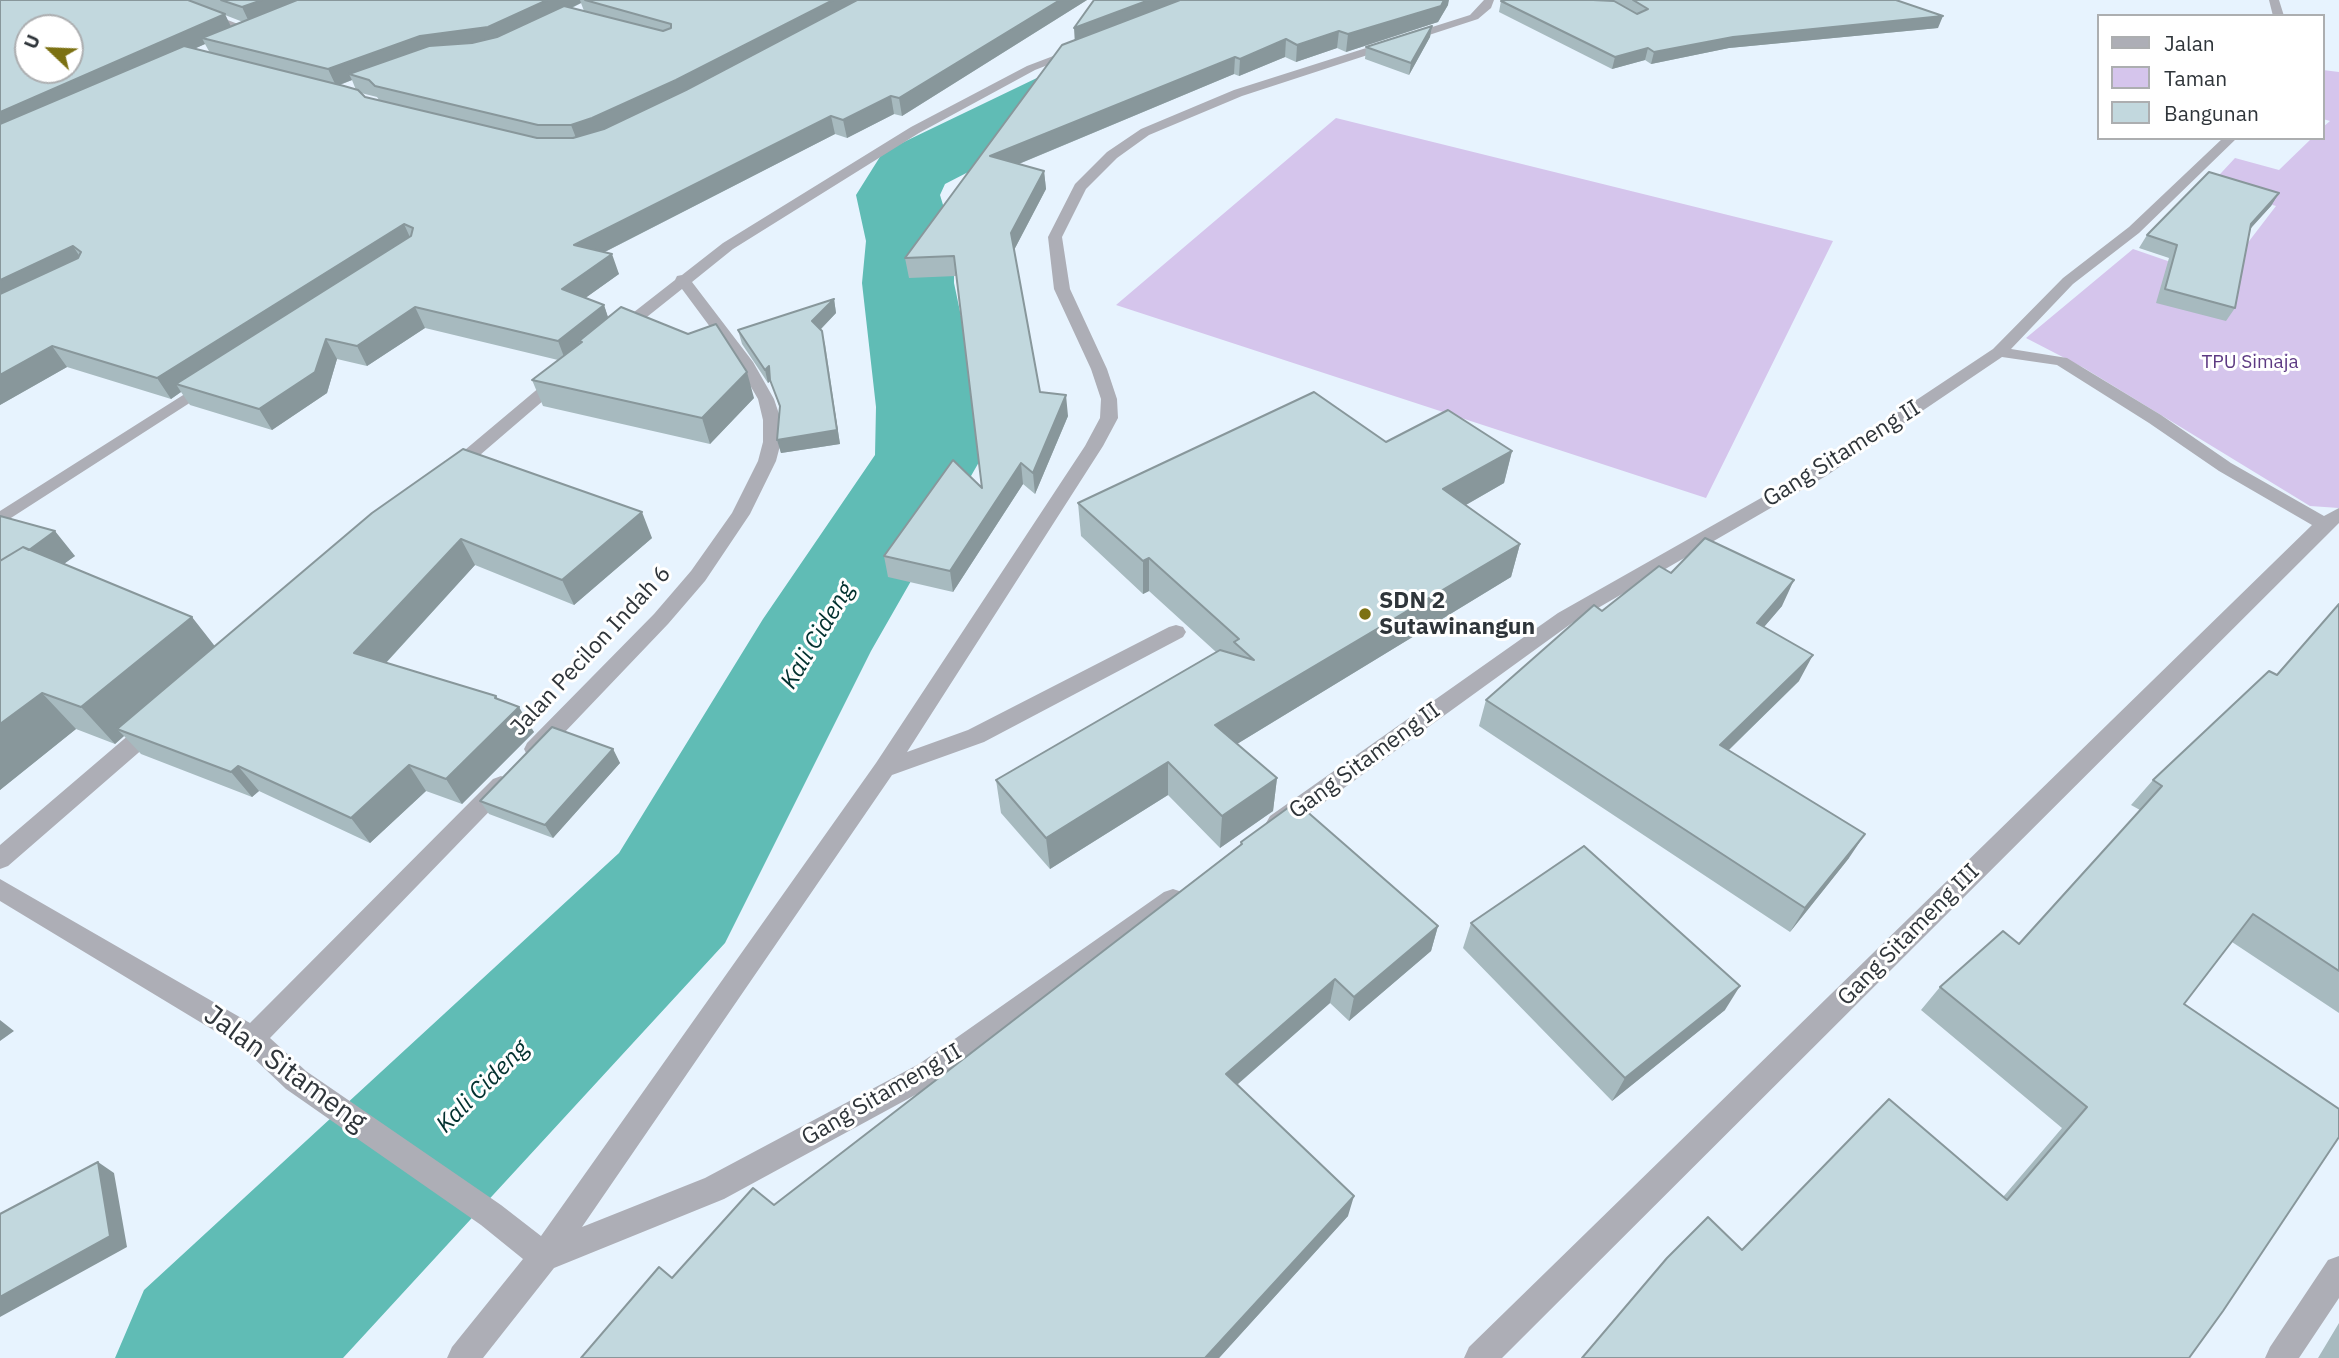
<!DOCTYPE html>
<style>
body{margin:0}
#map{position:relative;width:2339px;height:1358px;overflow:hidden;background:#e7f3fe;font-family:"IBM Plex Sans",sans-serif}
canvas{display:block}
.legend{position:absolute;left:2097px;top:14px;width:228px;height:126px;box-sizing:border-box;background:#fff;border:2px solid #acaeb0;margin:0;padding:9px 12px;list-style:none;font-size:21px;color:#2f353a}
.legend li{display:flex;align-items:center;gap:14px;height:35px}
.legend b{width:35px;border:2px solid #acaeb0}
.north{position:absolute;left:14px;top:14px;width:70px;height:70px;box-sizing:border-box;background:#fff;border:2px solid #acaeb0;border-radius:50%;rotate:293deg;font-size:19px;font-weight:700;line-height:28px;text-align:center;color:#2f353a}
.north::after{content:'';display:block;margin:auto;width:24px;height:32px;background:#7c7112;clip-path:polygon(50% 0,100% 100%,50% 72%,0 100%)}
</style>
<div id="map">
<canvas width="2339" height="1358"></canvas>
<ul class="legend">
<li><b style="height:9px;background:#adaeb6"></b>Jalan</li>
<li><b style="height:19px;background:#d5c5ec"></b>Taman</li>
<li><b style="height:19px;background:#c2d8de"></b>Bangunan</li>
</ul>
<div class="north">U</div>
</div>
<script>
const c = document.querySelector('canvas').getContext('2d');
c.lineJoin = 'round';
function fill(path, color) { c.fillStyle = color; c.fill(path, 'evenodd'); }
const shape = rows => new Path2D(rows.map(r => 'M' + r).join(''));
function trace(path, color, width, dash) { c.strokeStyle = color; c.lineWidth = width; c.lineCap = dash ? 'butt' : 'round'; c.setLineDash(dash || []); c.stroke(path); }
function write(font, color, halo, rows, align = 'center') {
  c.font = font + ' "IBM Plex Sans",sans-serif'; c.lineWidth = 6; c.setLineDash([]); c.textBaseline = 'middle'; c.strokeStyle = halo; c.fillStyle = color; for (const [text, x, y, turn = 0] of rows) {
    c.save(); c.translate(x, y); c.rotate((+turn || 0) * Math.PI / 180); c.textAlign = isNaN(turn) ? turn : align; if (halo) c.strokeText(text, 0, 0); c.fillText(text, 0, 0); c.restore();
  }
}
const green = shape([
 [2323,70,2339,72,2339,508,2310,506,2084,368,2026,338,2133,249,2220,279,2276,206,2209,186,2235,158,2279,170,2312,138,2323,138,2323,127,2330,121,2323,119],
 [1336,118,1833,241,1706,498,1116,305]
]);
const river = shape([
 [1251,0,1355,0,1345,14,1170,68,945,184,940,195,954,241,954,283,980,407,983,455,871,651,725,943,343,1358,115,1358,144,1290,619,853,763,619,875,455,876,407,862,283,866,241,856,195,883,152,1120,38,1251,0]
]);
const minor = shape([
 [161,0,176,0,256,31,246,33,161,0],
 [1484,0,1494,0,1491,8,1478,19,1242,96,1149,135,1117,158,1086,189,1062,237,1070,289,1107,369,1117,399,1118,418,1103,446,907,752,968,730,1169,627,1176,625,1183,627,1186,632,1183,637,984,742,892,775,582,1227,705,1178,919,1064,1164,892,1173,889,1182,892,1185,899,1182,906,939,1082,724,1199,554,1268,483,1358,447,1358,452,1347,523,1259,481,1225,286,1089,243,1048,0,901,0,879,250,1023,493,779,501,776,509,779,512,785,509,791,270,1038,306,1071,501,1205,541,1236,876,763,1085,446,1100,418,1101,399,1091,369,1054,289,1048,237,1075,184,1107,152,1141,129,1234,90,1470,15,1484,0],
 [2269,0,2279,0,2284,16,2273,16,2269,0],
 [1077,47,1083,50,1081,52,1035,70,919,133,733,249,692,282,753,362,774,399,781,420,781,442,776,461,750,514,705,581,668,624,543,755,535,757,527,755,524,749,527,743,654,614,691,571,732,513,758,461,763,442,763,420,758,399,739,366,682,289,623,336,611,336,609,333,611,330,675,280,677,276,682,275,723,243,911,127,1027,66,1077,47],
 [2223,138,2237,138,2139,233,2073,284,2011,349,2067,358,2161,415,2231,463,2324,516,2339,508,2339,523,1502,1358,1464,1358,1469,1347,2312,525,2219,471,2149,423,2057,365,2002,357,1826,476,1572,623,1286,830,1278,832,1270,830,1266,823,1270,816,1558,613,1814,468,1993,349,2063,278,2129,227,2223,138],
 [559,374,565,376,567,379,565,382,459,473,447,473,444,469,447,465,553,376,559,374],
 [210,378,216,380,218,383,216,386,0,525,0,511,210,378],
 [152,720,160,722,163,728,160,734,8,866,0,869,0,845,144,722,152,720],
 [2339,1256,2339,1298,2299,1358,2265,1358,2270,1347,2328,1260,2339,1256]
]);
const wall = shape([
 [0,0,1087,0,902,116,894,114,847,138,835,134,605,252,619,274,585,298,604,305,608,318,754,398,710,444,543,406,532,380,558,360,425,328,367,366,337,359,327,393,272,430,190,405,181,392,171,399,67,367,0,405],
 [581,3,584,11,572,8],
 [225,15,243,22,231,27],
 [205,44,210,53,194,49],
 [352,80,356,90,340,85],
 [361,93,377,97,379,100,365,97],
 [1506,0,1896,0,1938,28,1729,48,1651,64,1645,60,1612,69,1499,12,1501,1],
 [1448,5,1438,22,1346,52,1337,48,1296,62,1285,57,1239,76,1234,74,1019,164,1044,171,1046,189,1014,250,1040,392,1068,416,1035,494,1023,484,953,592,888,577,884,556,982,488,956,276,909,278,905,258,1075,40],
 [1432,26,1430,37,1409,75,1365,59,1366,47],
 [2279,193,2271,206,2250,228,2235,308,2226,321,2156,303,2169,258,2139,248,2147,235],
 [834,299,836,313,821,329,825,344,840,444,781,453,777,440,780,409,771,381,768,383,742,344,738,330],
 [1386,442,1512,451,1504,483,1466,505,1520,544,1511,577,1237,744,1277,778,1273,811,1220,848,1168,795,1050,869,1001,813,996,780,1216,652,1149,591,1143,594,1081,536,1078,503],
 [372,513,652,538,574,605,475,565,386,663,498,699,534,732,462,804,426,791,370,843,259,791,252,797,141,754,124,736,115,744,76,729,0,790,0,516,75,556,63,564,215,646],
 [1671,573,1782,606,1764,627,1799,681,1729,750,1849,858,1790,932,1479,726,1486,700,1602,611],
 [2339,604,2339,1013,2232,942,2184,1004,2189,1358,1742,1250,2003,1197,2062,1128,1921,1010,1940,987,2019,943,2140,810,2131,805,2153,780,2276,675],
 [613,749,620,763,553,838,489,814,480,801],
 [1241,842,1438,926,1431,951,1349,1021,1330,1003,1237,1085,1348,1216,1219,1358,581,1358,672,1278,774,1205,1240,845],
 [1471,923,1725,1010,1612,1101,1463,948],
 [2339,1323,2339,1358,2318,1358]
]);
const shadedWall = shape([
 [262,0,316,0,250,24,242,7],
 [547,0,580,0,581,3,494,44,349,74,352,80,336,86,328,69,420,36],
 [833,0,868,0,681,98,578,143,571,125],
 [1060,0,1087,0,902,116,899,98],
 [1149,0,1194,0,1075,45,1074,28],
 [1444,0,1449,0,1448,5,1438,22,1346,52,1348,34],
 [225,14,233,31,202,38,205,44,0,135,0,112],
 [1943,16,1938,28,1729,48,1651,64,1654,52,1733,37],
 [1432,26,1430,37,1409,75,1411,63],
 [1339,31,1337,48,1296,62,1297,45],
 [1286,39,1285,57,1239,76,1240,59],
 [1648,48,1645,60,1612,69,1615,57],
 [1235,57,1234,74,992,175,990,156],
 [891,96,894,114,847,138,843,120],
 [831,116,835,134,581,264,574,245],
 [1044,171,1046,189,1013,252,1011,233],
 [2279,193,2271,206,2243,237,2251,224],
 [404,224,413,244,176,384,181,392,171,399,157,378],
 [73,246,86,266,0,307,0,280],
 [612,254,619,274,570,309,562,289],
 [834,299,836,313,816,334,812,321],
 [604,305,611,326,579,341,582,349,566,362,558,341],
 [415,307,425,328,367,366,357,346],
 [822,331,840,444,781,453,777,440],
 [326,339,337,359,327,393,272,430,259,409],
 [52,346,67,367,0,405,0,375],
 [769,366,772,379,768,383,765,370],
 [747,372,754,398,710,444,702,418],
 [1066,395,1068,416,1035,494,1033,473],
 [1512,451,1504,483,1436,522,1443,489],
 [1021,463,1023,484,953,592,950,571],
 [642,512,652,538,574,605,562,580],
 [55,531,75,556,11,602,0,570],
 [461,539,475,565,371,679,354,653],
 [1520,544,1511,577,1214,758,1215,725],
 [1149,558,1149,591,1143,594,1143,561],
 [1794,580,1782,606,1745,649,1757,623],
 [192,617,221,654,117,729,124,736,115,744,81,707],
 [1813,655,1799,681,1708,770,1720,745],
 [42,693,76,729,0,790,0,724],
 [496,696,509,717,519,707,534,732,462,804,446,779],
 [613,749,620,763,553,838,545,825],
 [1168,762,1168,795,1050,869,1046,838],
 [409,765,426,791,370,843,351,818],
 [238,766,259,791,252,797,231,772],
 [1277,778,1273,811,1220,848,1222,816],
 [1865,834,1849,858,1790,932,1805,908],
 [1438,926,1431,951,1349,1021,1354,997],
 [1335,979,1330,1003,1224,1096,1226,1074],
 [1740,986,1725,1010,1612,1101,1625,1078],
 [0,1020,14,1031,0,1041],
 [98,1162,114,1173,127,1247,0,1317,0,1297],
 [1354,1196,1348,1216,1219,1358,1205,1358]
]);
const building = shape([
 [0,0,188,0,225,14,0,112,0,0],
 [28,28,70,28,70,70,28,70,28,28],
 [221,0,262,0,242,7,221,0],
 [297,0,547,0,488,27,420,36,328,69,202,38,297,0],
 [585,0,833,0,676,80,592,118,571,125,538,125,375,86,369,80,349,74,429,46,472,43,497,37,564,6,663,31,671,28,671,24,585,0],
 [857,0,1060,0,899,98,891,96,843,120,831,116,574,245,612,254,562,289,604,305,558,341,415,307,357,346,326,339,315,372,259,409,176,384,411,236,413,228,404,224,157,378,52,346,0,375,0,294,78,258,81,252,73,246,0,280,0,124,184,46,344,86,358,90,365,97,537,138,573,138,604,129,686,90,857,0],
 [1094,0,1149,0,1074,28,1094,0],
 [1180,0,1444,0,1441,6,1348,34,1339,31,1297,45,1286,39,1240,59,1235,57,990,156,1044,171,1011,233,1040,392,1066,395,1033,473,1021,463,950,571,884,556,953,460,982,488,954,256,905,258,1062,45,1180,0],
 [1506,0,1593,0,1614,1,1637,14,1648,9,1633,0,1896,0,1943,16,1733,37,1654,52,1648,48,1615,57,1501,1,1506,0],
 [1432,26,1411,63,1366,47,1432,26],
 [2209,172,2279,193,2251,224,2235,308,2165,289,2177,245,2147,235,2209,172],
 [834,299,812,321,822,331,837,430,777,440,780,406,770,380,769,366,765,370,738,330,834,299],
 [621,307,688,334,716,324,747,372,702,418,532,380,582,342,579,341,621,307],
 [1314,392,1386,442,1448,410,1512,451,1443,489,1520,544,1215,725,1277,778,1222,816,1168,762,1046,838,996,780,1220,650,1254,660,1234,642,1239,639,1149,558,1143,561,1078,503,1314,392],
 [463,449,642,512,562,580,461,539,354,653,496,696,495,698,519,707,446,779,409,765,351,818,238,766,231,772,117,729,372,513,463,449],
 [0,516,55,531,29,550,23,547,0,561,0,516],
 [1705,538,1794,580,1757,623,1813,655,1720,745,1865,834,1805,908,1486,700,1594,605,1602,611,1659,566,1671,573,1705,538],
 [23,547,192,617,81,707,42,693,0,724,0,561,23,547],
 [2339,604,2339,971,2253,914,2184,1004,2339,1109,2339,1137,2223,1311,2189,1358,1582,1358,1667,1258,1708,1217,1742,1250,1889,1099,2007,1200,2087,1107,1940,987,2003,931,2019,944,2162,786,2153,780,2269,671,2277,675,2339,604],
 [552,727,613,749,545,825,480,801,552,727],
 [1296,802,1438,926,1354,997,1335,979,1226,1074,1354,1196,1205,1358,581,1358,659,1267,672,1278,753,1188,774,1205,1242,844,1241,842,1296,802],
 [1584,846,1740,986,1625,1078,1471,923,1584,846],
 [98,1162,110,1236,0,1297,0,1214,98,1162]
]);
const markers = [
 [1365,614,7,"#7c7112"]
];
const farParknames = [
 ["TPU Simaja",2250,363]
];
const streetNames = [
 ["Gang Sitameng II",1842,454,-32],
 ["Jalan Pecilon Indah 6",591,651,-47],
 ["Gang Sitameng II",1365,761,-36],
 ["Gang Sitameng III",1909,935,-45],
 ["Gang Sitameng II",882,1095,-30]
];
const poiNames = [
 ["SDN 2",1379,601],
 ["Sutawinangun",1379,627]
];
const waterNames = [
 ["Kali Cideng",818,636,-59],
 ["Kali Cideng",483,1087,-45]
];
const nearStreetnames = [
 ["Jalan Sitameng",285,1069,36]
];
fill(green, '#d5c5ec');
fill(river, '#60bcb5');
fill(minor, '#adaeb6');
fill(wall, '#a7babf');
fill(shadedWall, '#88979b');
fill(building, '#c2d8de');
trace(building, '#88979b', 2);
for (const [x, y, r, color] of markers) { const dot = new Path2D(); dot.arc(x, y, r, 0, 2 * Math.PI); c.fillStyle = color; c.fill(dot); trace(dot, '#fff', 2.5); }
write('19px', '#5d3a82', '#fff', farParknames);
write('23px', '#2f353a', '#fff', streetNames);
write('bold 23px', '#2f353a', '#fff', poiNames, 'left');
write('italic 24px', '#02312f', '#fff', waterNames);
write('28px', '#2f353a', '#fff', nearStreetnames);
</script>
